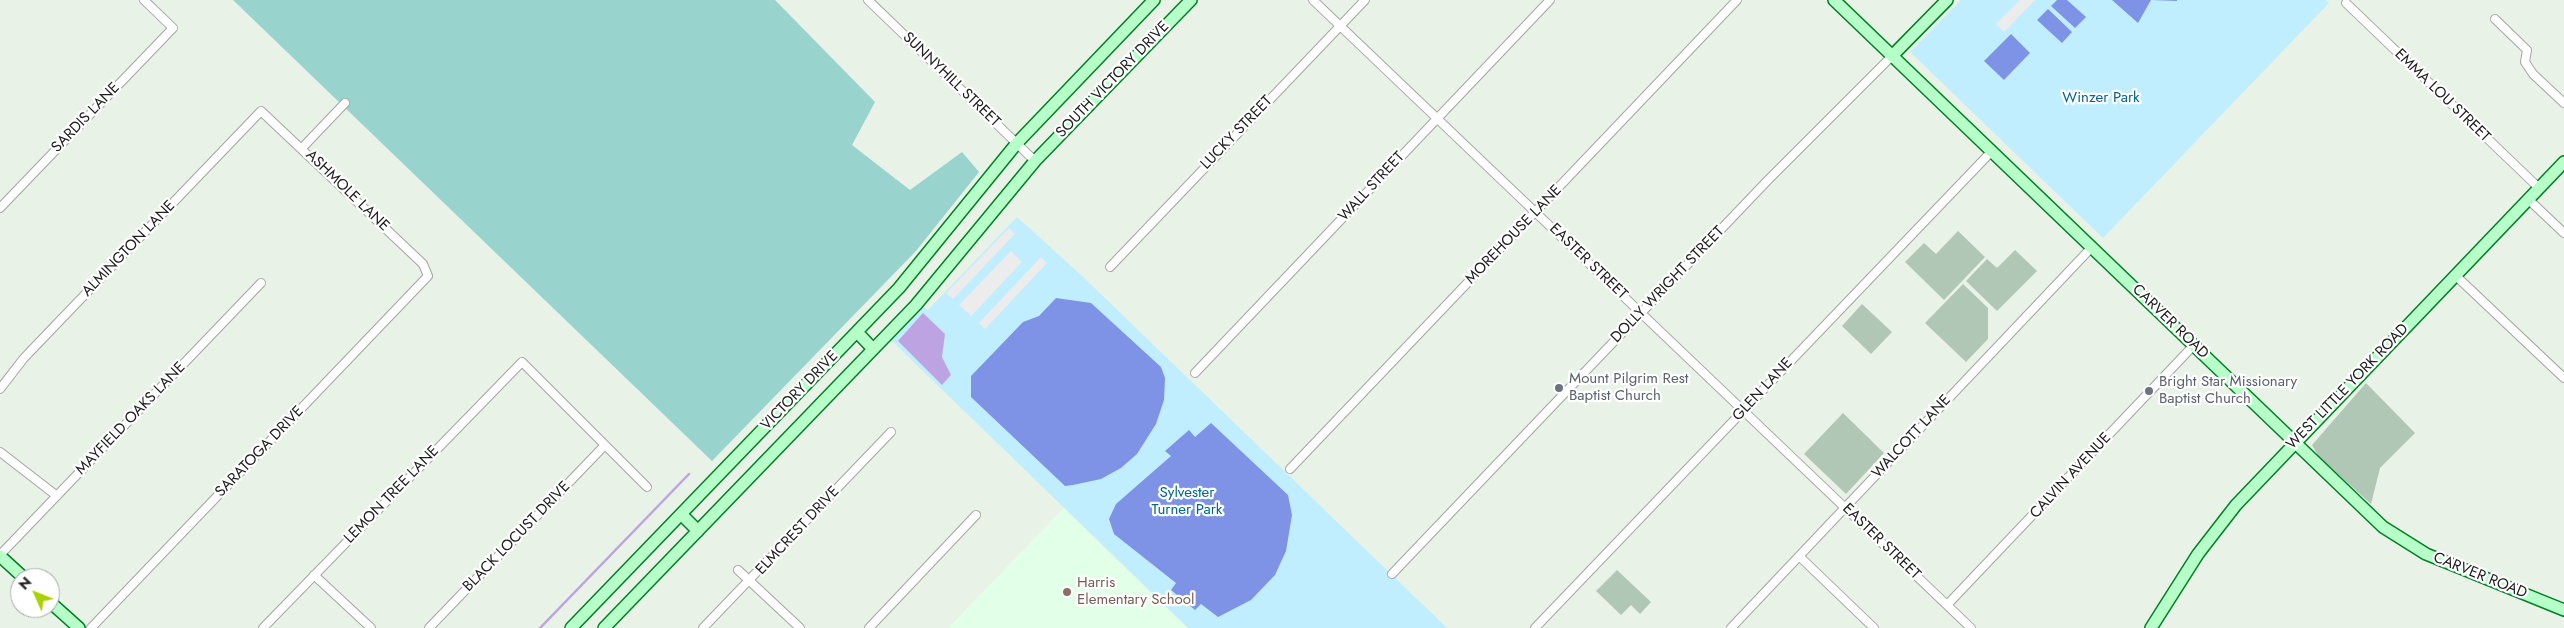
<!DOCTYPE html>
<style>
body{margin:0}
#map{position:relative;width:2564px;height:628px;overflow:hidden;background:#e8f2e6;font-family:Jost,sans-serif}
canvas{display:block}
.north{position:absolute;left:10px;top:568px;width:50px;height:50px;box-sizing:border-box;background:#fff;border:1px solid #a6a6a6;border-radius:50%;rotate:314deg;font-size:14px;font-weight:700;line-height:20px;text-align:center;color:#202020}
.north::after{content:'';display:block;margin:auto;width:18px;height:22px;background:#aad100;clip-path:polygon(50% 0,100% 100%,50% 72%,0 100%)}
</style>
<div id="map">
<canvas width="2564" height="628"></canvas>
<div class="north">N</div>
</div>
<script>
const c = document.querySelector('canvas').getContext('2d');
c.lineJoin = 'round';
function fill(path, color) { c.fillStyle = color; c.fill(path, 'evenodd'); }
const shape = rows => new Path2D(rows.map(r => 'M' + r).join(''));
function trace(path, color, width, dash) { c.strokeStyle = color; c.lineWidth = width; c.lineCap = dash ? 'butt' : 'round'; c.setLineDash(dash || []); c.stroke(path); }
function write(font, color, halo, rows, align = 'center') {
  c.font = font + ' Jost,sans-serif'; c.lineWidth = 4.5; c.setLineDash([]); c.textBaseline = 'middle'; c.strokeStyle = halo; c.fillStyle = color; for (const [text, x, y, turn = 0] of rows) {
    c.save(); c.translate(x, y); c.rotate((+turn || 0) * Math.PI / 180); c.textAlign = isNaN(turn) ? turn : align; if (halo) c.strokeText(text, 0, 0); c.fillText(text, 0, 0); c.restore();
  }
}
const education = shape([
 [1064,508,1188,628,948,628]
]);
const construction = shape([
 [1958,231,1985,257,1944,300,1905,262,1924,243,1936,254],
 [2015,250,2037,271,1997,311,1966,281,1987,259,1997,268],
 [1963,284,1988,308,1988,339,1966,362,1925,323],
 [1862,304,1892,332,1871,354,1842,326],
 [2366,383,2415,433,2380,468,2371,504,2319,457,2312,445],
 [1843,413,1884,453,1846,494,1804,454],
 [1617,570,1651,602,1640,614,1631,605,1621,615,1596,591]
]);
const forest = shape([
 [233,0,775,0,875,102,852,145,910,190,962,152,979,172,916,251,712,461]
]);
const park = shape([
 [1961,0,2326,0,2329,3,2103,238,1910,52],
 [1017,217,1080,274,1447,628,1188,628,891,340,924,307,928,310]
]);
const pitch = shape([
 [2057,0,2067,0,2086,17,2075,28,2051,6],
 [2112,0,2177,0,2177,1,2151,0,2138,23],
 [2048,9,2072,32,2062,43,2037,20],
 [2011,34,2030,53,2004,80,1984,61],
 [1056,298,1091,303,1161,367,1165,378,1164,400,1156,424,1137,454,1121,468,1101,479,1073,485,1065,486,971,397,971,376,1023,322,1039,316],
 [1211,423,1288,495,1292,515,1286,551,1275,575,1251,600,1218,617,1201,604,1195,610,1171,590,1176,583,1114,534,1109,519,1116,504,1171,456,1165,451,1189,430,1195,437]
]);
const parking = shape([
 [2020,0,2035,0,2004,32,1996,24],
 [1009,228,1015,234,953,299,946,293],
 [1011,251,1022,262,971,316,959,305],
 [1041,257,1047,263,985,329,979,323]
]);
const water = shape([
 [923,313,945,334,942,357,951,375,942,385,898,341]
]);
const stream = shape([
 [540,628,689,474]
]);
const street = shape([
 [868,0,1035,161],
 [1313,0,1971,628],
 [2346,3,2539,188],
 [2495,19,2527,50,2525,62,2533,74,2564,103],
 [302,148,345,103],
 [2528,199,2564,233],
 [0,208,173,28,144,0],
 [1110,267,1365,0],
 [2455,275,2564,378],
 [1195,373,1550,0],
 [0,389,24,358,261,111,423,264,428,276,91,628],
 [0,452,57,496],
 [1290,469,1737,0],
 [0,555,261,283],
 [1799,556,1874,628],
 [738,570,800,628],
 [1392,574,1768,180,1892,56],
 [314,575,371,628],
 [1947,605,2194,345],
 [263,628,522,362,647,487],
 [429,628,605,445],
 [703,628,891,432],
 [869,628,976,515],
 [1535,628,1992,151],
 [1731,628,2092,247]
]);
const secondary = shape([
 [1834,0,2383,527,2426,554,2564,610],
 [1892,56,1947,0],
 [857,332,873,349],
 [681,514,698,531],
 [0,556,24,578],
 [50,602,79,628],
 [571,628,899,288,1017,143,1154,0],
 [604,628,916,305,1035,161,1191,0],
 [2151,628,2198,554,2236,505,2564,162]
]);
const markers = [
 [1559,388,5,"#6b7280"],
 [2149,391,5,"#6b7280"],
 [1067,592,5,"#8d6e63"]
];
const streetNames = [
 ["SUNNYHILL STREET",951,80,44],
 ["SOUTH VICTORY DRIVE",1113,80,-46],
 ["EMMA LOU STREET",2442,96,44],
 ["SARDIS LANE",86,118,-46],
 ["LUCKY STREET",1237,133,-46],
 ["WALL STREET",1372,187,-47],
 ["ASHMOLE LANE",347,191,44],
 ["MOREHOUSE LANE",1514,235,-46],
 ["ALMINGTON LANE",129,249,-46],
 ["EASTER STREET",1588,262,44],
 ["DOLLY WRIGHT STREET",1668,285,-46],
 ["CARVER ROAD",2170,322,44],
 ["WEST LITTLE YORK ROAD",2348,387,-46],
 ["GLEN LANE",1763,390,-47],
 ["VICTORY DRIVE",800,391,-46],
 ["MAYFIELD OAKS LANE",131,419,-46],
 ["WALCOTT LANE",1912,437,-47],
 ["SARATOGA DRIVE",260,452,-46],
 ["CALVIN AVENUE",2071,476,-47],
 ["LEMON TREE LANE",392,495,-46],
 ["ELMCREST DRIVE",798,531,-47],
 ["BLACK LOCUST DRIVE",517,537,-46],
 ["EASTER STREET",1881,542,44],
 ["CARVER ROAD",2480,576,22]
];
const parkNames = [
 ["Winzer Park",2101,98],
 ["Sylvester",1187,493],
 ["Turner Park",1187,510]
];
const worshipNames = [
 ["Mount Pilgrim Rest",1569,379],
 ["Baptist Church",1569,396],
 ["Bright Star Missionary",2159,382],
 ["Baptist Church",2159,399]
];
const educationNames = [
 ["Harris",1077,583],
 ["Elementary School",1077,600]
];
fill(education, '#e2ffe7');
fill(construction, '#b1c7b5');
fill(forest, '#98d4cd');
fill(park, '#c1eefe');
fill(pitch, '#7e93e6');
fill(parking, '#ececec');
fill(water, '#bda3e2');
trace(stream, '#bda3e2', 2.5);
trace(street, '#a4a4a4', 10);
trace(secondary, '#007f25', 14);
trace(street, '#fff', 8);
trace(secondary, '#b7ffc8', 11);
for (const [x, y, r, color] of markers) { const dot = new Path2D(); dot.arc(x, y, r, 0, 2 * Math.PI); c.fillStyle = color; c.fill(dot); trace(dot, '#fff', 2); }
write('15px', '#202020', '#fff', streetNames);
write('15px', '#03668a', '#fff', parkNames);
write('15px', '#5b616d', '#fff', worshipNames, 'left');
write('15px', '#785e54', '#fff', educationNames, 'left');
</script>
